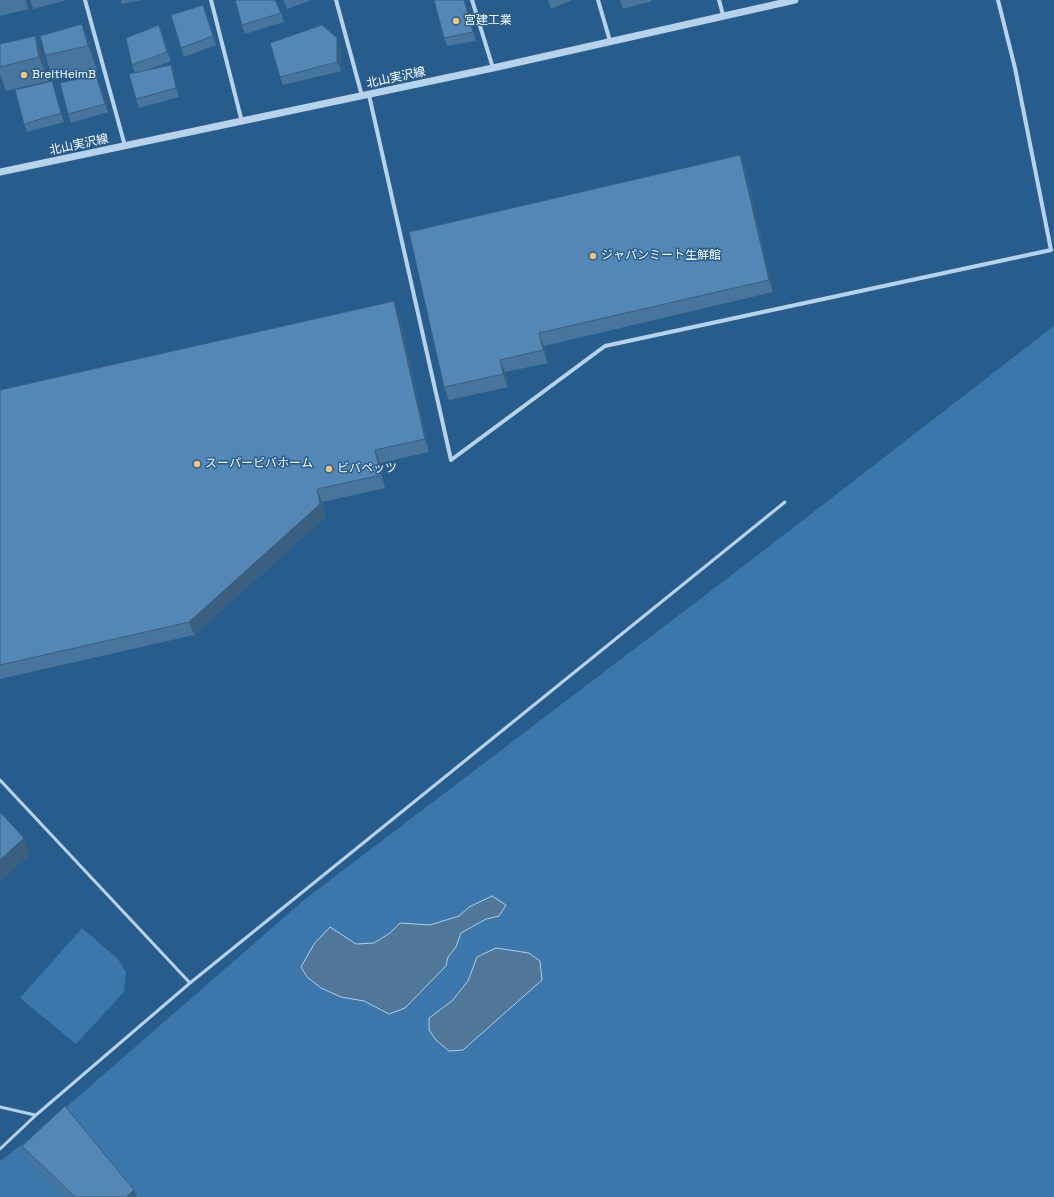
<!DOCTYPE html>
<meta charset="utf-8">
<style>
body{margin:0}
canvas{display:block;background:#275d8d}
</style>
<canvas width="1054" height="1197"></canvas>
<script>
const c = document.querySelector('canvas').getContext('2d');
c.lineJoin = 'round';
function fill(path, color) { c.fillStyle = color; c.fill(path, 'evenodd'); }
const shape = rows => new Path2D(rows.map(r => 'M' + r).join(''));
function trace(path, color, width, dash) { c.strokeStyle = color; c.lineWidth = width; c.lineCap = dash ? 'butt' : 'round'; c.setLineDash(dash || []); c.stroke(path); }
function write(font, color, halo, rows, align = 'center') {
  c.font = font + ' "Space Grotesk","Noto Sans JP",sans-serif'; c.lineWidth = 3; c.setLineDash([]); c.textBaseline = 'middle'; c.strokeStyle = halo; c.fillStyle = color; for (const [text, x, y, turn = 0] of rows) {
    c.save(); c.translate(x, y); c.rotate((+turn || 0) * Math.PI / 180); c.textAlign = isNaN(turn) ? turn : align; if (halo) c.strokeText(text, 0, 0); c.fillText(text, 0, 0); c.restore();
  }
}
const green = shape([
 [1054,326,1054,1197,0,1197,0,1161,32,1137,304,900,754,558],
 [82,928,118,959,126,972,124,992,76,1044,20,998]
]);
const water = shape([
 [492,896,506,905,499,916,486,919,461,933,456,947,448,957,446,966,405,1008,389,1014,364,1001,341,997,321,988,307,977,301,967,314,944,330,927,356,944,374,943,390,933,400,923,430,925,459,916,469,907,492,896],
 [496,948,529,953,540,961,542,980,463,1050,449,1051,436,1040,429,1030,429,1018,452,1001,468,981,477,957,496,948]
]);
const service = shape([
 [0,780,190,983],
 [0,1107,35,1115],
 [0,1149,36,1115,190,983,785,502]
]);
const minor = shape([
 [85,0,125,146],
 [211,0,242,122],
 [336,0,362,96],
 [472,0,493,68],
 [598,0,610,41],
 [719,0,723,15],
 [369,95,451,460,605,346,1051,250,1015,68,998,0]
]);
const tertiary = shape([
 [0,172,493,68,795,0]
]);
const wall = shape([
 [0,0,26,0,28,9,0,16],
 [30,0,67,0,33,9],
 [121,0,142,0,122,4],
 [283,0,312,0,287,9],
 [434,0,464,0,476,41,447,46,444,38],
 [548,0,572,0,551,9],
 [620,0,651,0,652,1,623,9],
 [203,5,216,45,184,57,181,48],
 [281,13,284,22,245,34,242,25],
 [82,24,91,48,97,70,53,79,45,55],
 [159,25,171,61,145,71,171,65,174,74,179,97,139,108,136,99,135,73,132,65],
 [35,36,44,59,48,81,6,91,0,74,0,44],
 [340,47,341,71,283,85,280,77],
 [99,84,108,112,71,123,68,114],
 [55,90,64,122,27,132,24,124],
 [745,168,773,292,544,346,548,363,505,372,508,387,449,400,444,387],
 [399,314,429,452,380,463,385,488,322,502,325,517,194,635,0,679,0,390],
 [22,1146,134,1190,137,1197,66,1197,27,1159]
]);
const shadedWall = shape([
 [82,24,91,48,97,70,88,46],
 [159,25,171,61,167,52],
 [35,36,44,59,48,81,39,57],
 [337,38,340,47,341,71,337,62],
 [171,65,174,74,179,97,176,88],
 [52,81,55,90,64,122,61,113],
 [740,155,745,168,773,292,769,280],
 [394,301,399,314,429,452,425,439],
 [539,333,544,346,548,363,543,350],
 [500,360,505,372,508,387,503,374],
 [375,450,380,463,385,488,381,475],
 [317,489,322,502,325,517,194,635,189,622],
 [24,838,30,855,0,882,0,860],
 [134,1190,137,1197,126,1197]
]);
const building = shape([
 [235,0,275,0,281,13,242,25,235,0],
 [434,0,464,0,473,32,444,38,434,0],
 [203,5,213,36,181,48,171,15,203,5],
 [82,24,88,46,45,55,40,36,82,24],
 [159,25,167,52,132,65,126,38,159,25],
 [322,25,337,38,337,62,280,77,270,43,322,25],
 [35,36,39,57,0,67,0,44,35,36],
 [171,65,176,88,136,99,129,74,171,65],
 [96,75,105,104,68,114,60,83,96,75],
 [52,81,61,113,24,124,15,90,52,81],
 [740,155,769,280,539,333,543,350,500,360,503,374,444,387,409,232,740,155],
 [394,301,425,439,375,450,381,475,317,489,320,504,189,622,0,665,0,390,394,301],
 [0,812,24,838,0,860,0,812],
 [65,1106,134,1190,126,1197,75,1197,22,1146,65,1106]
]);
const markers = [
 [456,21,4,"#f3c57c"],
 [24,75,4,"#f3c57c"],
 [593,256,4,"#f3c57c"],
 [197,464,4,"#f3c57c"],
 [329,469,4,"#f3c57c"]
];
const poiNames = [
 ["宮建工業",464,21],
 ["BreitHeimB",32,75],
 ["ジャパンミート生鮮館",601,256],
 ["スーパービバホーム",205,464],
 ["ビバペッツ",337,469]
];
const streetNames = [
 ["北山実沢線",396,78,-12],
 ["北山実沢線",79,145,-12]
];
fill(green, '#3b77aa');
fill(water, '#517798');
trace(water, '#abcfeb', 1);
trace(service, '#b7d3ea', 3);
trace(minor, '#b7d3ea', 4);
trace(tertiary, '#b7d3ea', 7);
fill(wall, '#47759d');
fill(shadedWall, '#3a5f7f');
fill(building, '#5388b6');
trace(building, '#3a5f7f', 1);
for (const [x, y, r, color] of markers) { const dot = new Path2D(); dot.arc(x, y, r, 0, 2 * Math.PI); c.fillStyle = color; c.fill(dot); trace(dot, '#275d8d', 1.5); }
write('12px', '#fff', '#275d8d', poiNames, 'left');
write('12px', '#fff', '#275d8d', streetNames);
</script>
